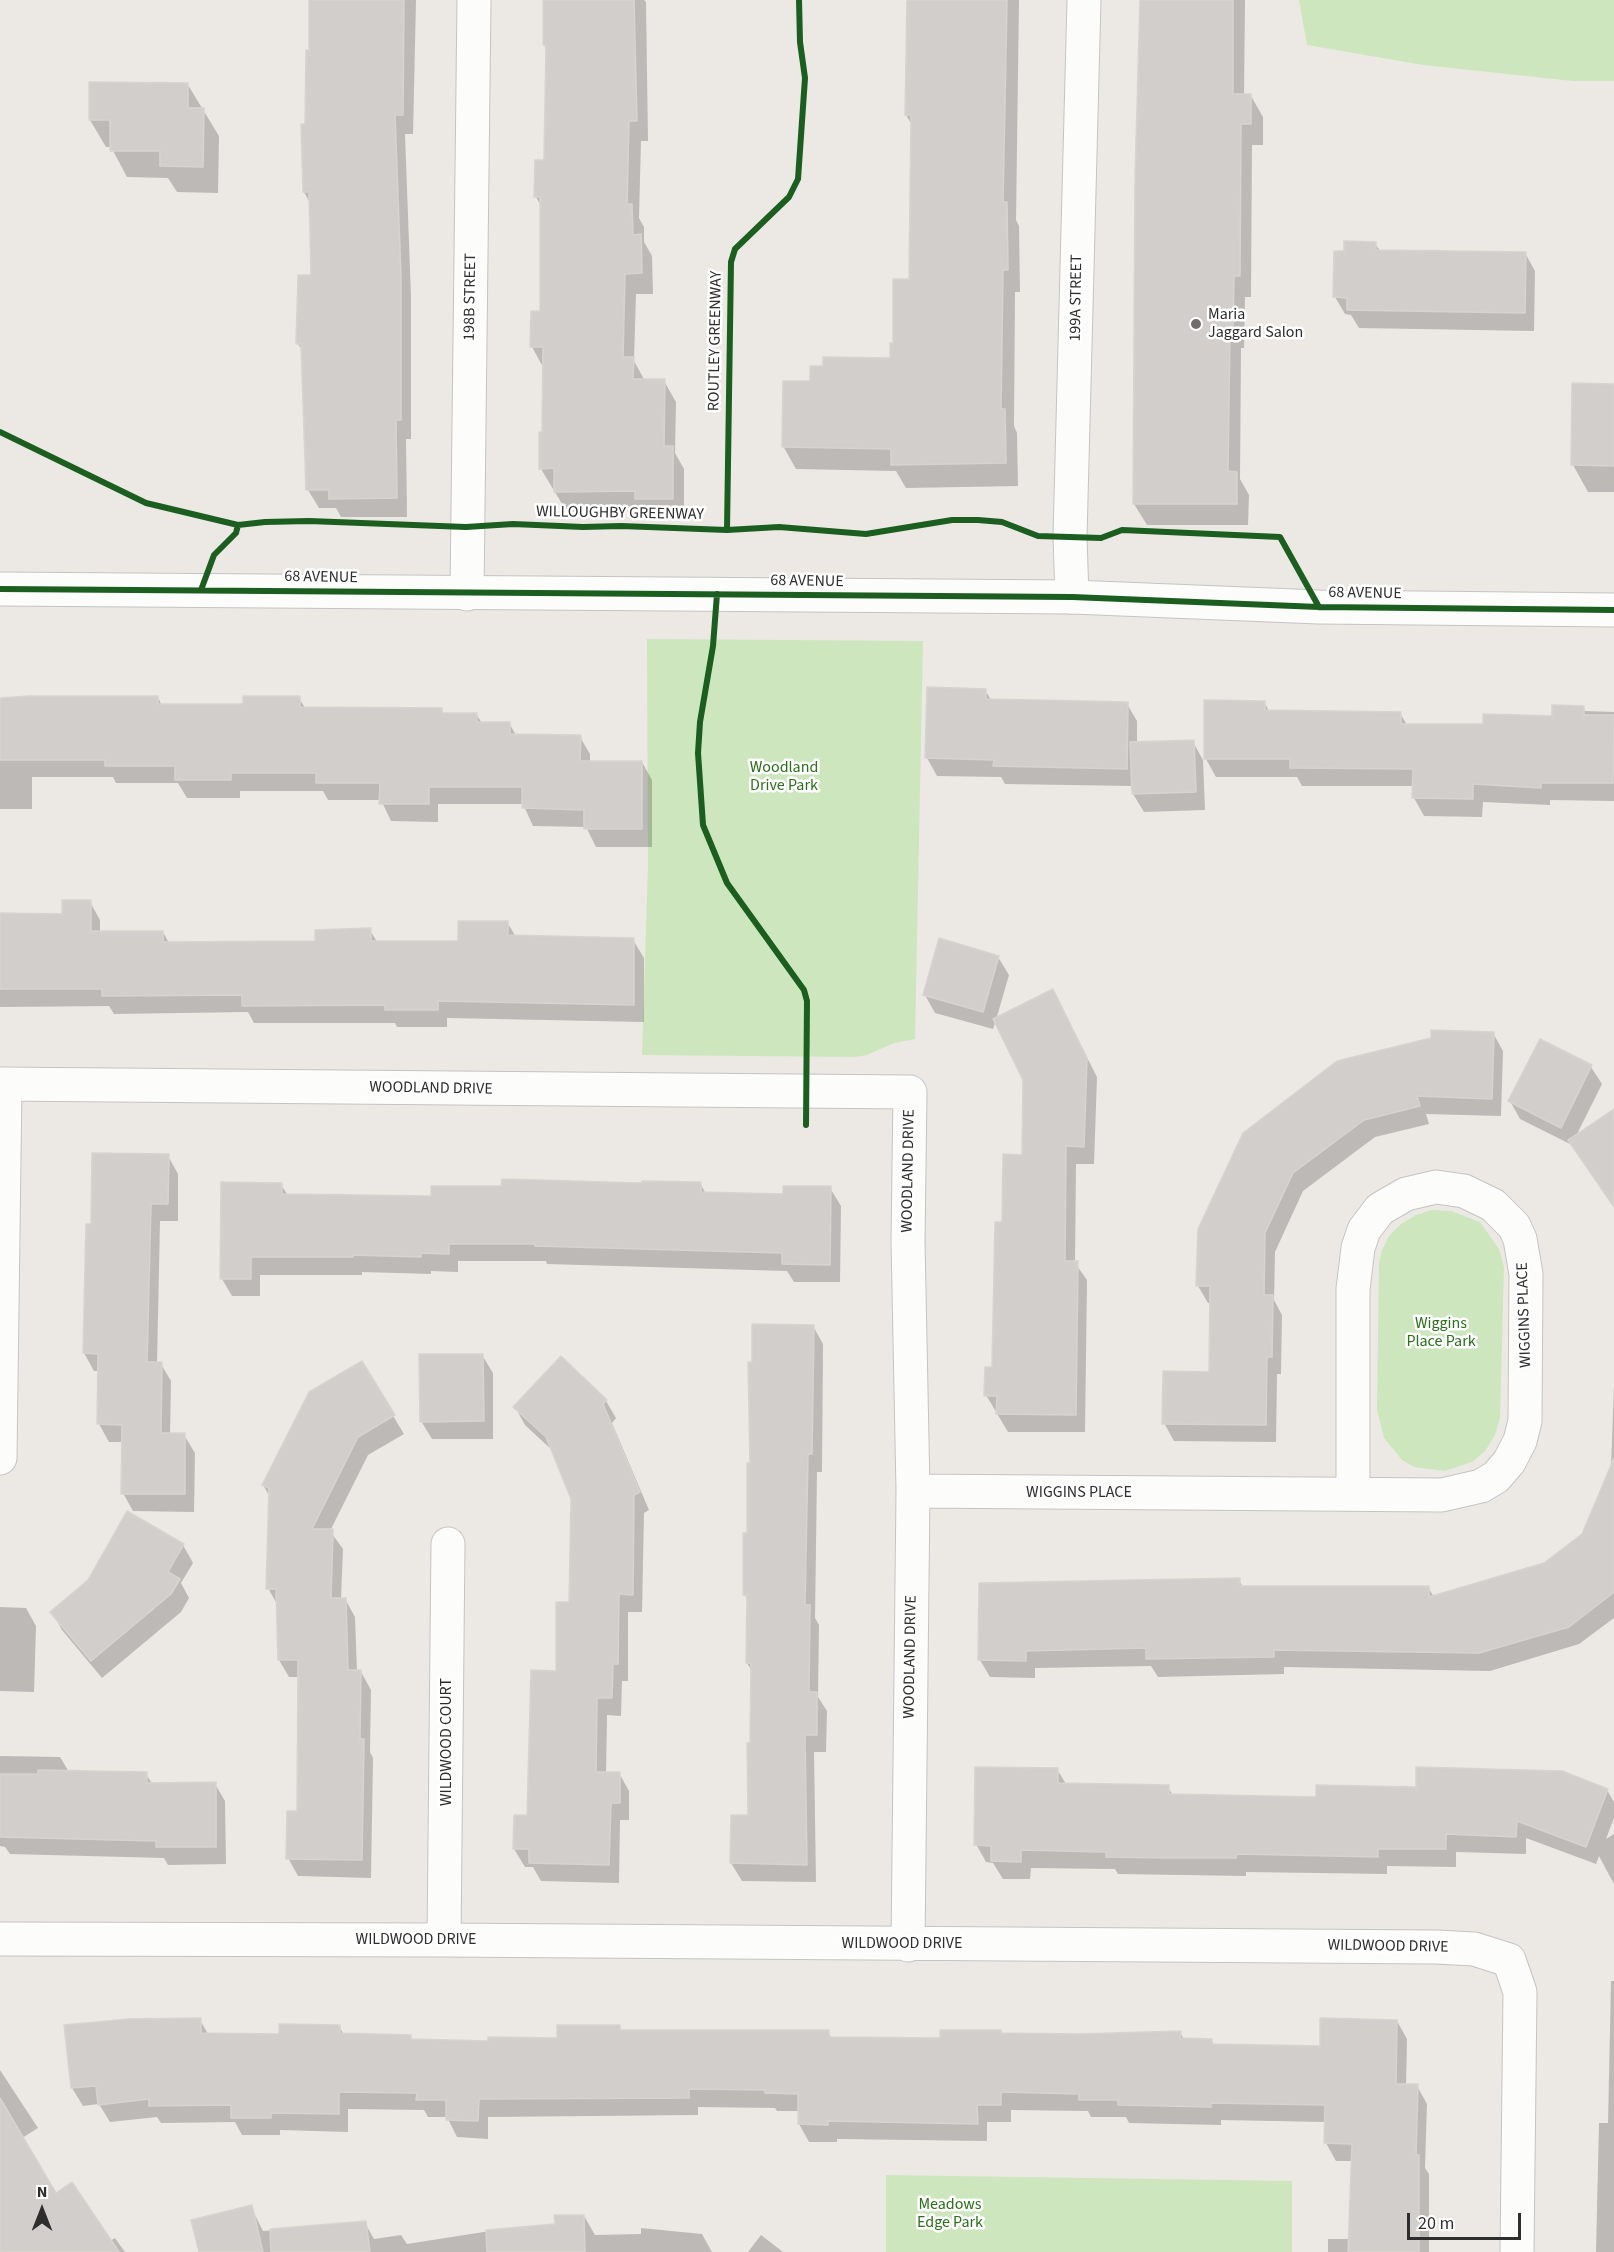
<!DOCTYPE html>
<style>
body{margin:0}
#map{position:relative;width:1614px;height:2252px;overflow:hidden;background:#ece8e4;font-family:"Source Sans 3",sans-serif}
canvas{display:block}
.north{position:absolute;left:12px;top:2180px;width:60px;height:60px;-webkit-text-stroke:4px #fff;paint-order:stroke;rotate:0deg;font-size:16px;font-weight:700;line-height:24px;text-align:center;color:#2e2e2e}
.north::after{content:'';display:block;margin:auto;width:21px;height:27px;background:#2e2e2e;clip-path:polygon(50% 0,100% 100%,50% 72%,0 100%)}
.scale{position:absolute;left:1407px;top:2213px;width:114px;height:27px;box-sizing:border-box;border:3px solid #2e2e2e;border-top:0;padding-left:8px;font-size:18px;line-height:21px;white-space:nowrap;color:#2e2e2e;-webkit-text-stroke:4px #fff;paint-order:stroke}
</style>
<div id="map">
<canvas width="1614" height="2252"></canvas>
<div class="north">N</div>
<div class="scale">20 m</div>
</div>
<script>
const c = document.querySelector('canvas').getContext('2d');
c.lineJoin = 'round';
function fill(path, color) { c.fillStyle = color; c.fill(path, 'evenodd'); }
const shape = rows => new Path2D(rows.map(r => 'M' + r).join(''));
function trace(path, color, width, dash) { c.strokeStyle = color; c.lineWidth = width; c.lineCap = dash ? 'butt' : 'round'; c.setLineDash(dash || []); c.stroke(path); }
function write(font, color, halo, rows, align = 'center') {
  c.font = font + ' "Source Sans 3",sans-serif'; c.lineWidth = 5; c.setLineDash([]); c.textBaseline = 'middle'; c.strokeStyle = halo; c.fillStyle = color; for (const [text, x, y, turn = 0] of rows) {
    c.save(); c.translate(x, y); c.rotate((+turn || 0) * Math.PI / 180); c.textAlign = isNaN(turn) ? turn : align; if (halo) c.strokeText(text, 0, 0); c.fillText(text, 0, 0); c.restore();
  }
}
const green = shape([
 [1299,0,1614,0,1614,81,1573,81,1423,65,1307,45],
 [647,639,923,641,915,1039,894,1043,867,1055,855,1057,642,1055,648,867],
 [1432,1210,1451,1211,1480,1222,1499,1249,1504,1267,1500,1418,1495,1435,1485,1451,1472,1462,1445,1471,1414,1467,1402,1460,1384,1438,1377,1410,1379,1264,1382,1250,1389,1236,1401,1224,1416,1215],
 [886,2175,1292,2181,1292,2252,886,2252]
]);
const shadow = shape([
 [310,0,416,0,413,134,405,134,411,297,411,439,406,439,407,517,341,517,336,508,319,508,308,490,303,352,298,344,312,277,310,203,304,192,311,52],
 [545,0,644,0,646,2,648,141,641,141,639,218,644,227,644,242,652,256,653,294,636,294,634,361,645,381,664,381,676,402,675,453,684,469,684,519,649,519,645,512,567,512,541,469,544,369,532,347,542,312,541,206,536,197,546,162,547,50,544,45],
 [909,0,1019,0,1016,220,1019,226,1020,292,1015,292,1014,426,1017,433,1018,486,906,488,896,471,796,469,783,446,811,383,892,360,911,280,912,125,906,115],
 [1141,0,1245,0,1244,96,1251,96,1263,117,1263,145,1252,145,1251,297,1245,297,1244,348,1241,348,1240,479,1249,495,1248,525,1147,525,1134,504],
 [188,85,219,136,218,193,177,192,168,178,127,177,111,147,106,147,90,120],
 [1375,243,1380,251,1525,253,1535,271,1534,331,1359,328,1351,315,1345,314,1335,297,1345,253],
 [1614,385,1614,492,1588,492,1573,465],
 [985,690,991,700,1127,704,1137,721,1137,743,1193,742,1203,760,1205,810,1144,812,1133,794,1133,786,1005,784,1001,777,937,776,927,758],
 [158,697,162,706,245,706,299,698,305,708,441,709,444,714,476,714,482,723,509,723,516,735,580,737,590,754,590,762,642,762,652,780,652,847,596,847,586,827,533,826,523,804,438,804,438,822,391,821,381,800,328,800,323,791,240,791,240,798,187,798,178,783,116,783,113,777,32,777,32,809,0,809,0,700],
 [1264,702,1269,711,1400,713,1407,725,1484,726,1553,718,1583,707,1585,711,1614,712,1614,801,1550,800,1550,805,1483,802,1482,817,1424,816,1414,798,1414,786,1302,786,1297,777,1216,777,1206,759],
 [90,902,100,920,100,932,163,932,169,943,316,942,370,930,377,942,459,942,507,922,516,937,633,940,644,958,644,1022,447,1018,447,1027,397,1027,395,1023,254,1023,248,1012,114,1014,109,1006,0,1007,0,914,64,915],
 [998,957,1009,975,996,1020,1053,991,1097,1077,1094,1164,1076,1164,1075,1263,1087,1280,1085,1432,1008,1432,986,1395,993,1368,1003,1224,1023,1156,1025,1080,996,1020,993,1029,935,1013,925,995],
 [1493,1033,1503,1051,1501,1116,1426,1114,1429,1124,1375,1137,1303,1191,1275,1252,1274,1300,1282,1315,1281,1374,1277,1374,1276,1442,1174,1441,1164,1423,1210,1373,1212,1303,1208,1303,1198,1286,1199,1230],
 [1541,1041,1591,1067,1602,1084,1575,1138,1614,1110,1613,1206,1572,1145,1520,1119,1510,1101],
 [168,1156,178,1174,178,1221,160,1221,157,1364,161,1364,171,1381,170,1435,184,1435,195,1453,194,1512,133,1511,123,1493,124,1442,109,1442,99,1424,99,1371,94,1371,84,1353,93,1225],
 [700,1183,706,1194,785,1196,830,1188,841,1206,840,1282,794,1282,787,1271,547,1264,546,1261,458,1261,458,1272,431,1271,431,1274,362,1272,362,1275,260,1275,260,1296,232,1296,222,1279,281,1184,288,1196,432,1198],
 [813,1326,823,1344,822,1472,817,1472,815,1618,819,1625,818,1697,827,1711,826,1752,814,1752,816,1882,742,1881,731,1863,749,1817,752,1671,747,1663,749,1602,744,1594,751,1465],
 [482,1355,493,1373,493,1439,432,1439,421,1421],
 [361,1363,404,1434,368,1455,330,1531,343,1549,341,1599,345,1599,355,1617,357,1672,361,1672,371,1690,370,1752,373,1758,371,1878,298,1876,288,1858,299,1812,299,1677,289,1677,279,1660,278,1606,268,1588,270,1497,263,1485],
 [1614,1385,1614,1558,1611,1468],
 [606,1401,616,1418,612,1423,649,1510,644,1513,642,1612,628,1612,628,1681,622,1681,621,1716,607,1715,606,1773,619,1773,629,1791,629,1820,620,1820,619,1883,541,1881,533,1867,525,1867,514,1849,528,1817,571,1603,573,1499,553,1451,525,1425,515,1407],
 [183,1545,193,1563,181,1583,189,1598,181,1612,102,1678,62,1630,52,1612],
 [1239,1580,1243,1587,1428,1587,1434,1597,1614,1591,1614,1618,1579,1644,1490,1671,1284,1667,1284,1674,1158,1677,1151,1666,1035,1668,1035,1678,990,1677,980,1660],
 [0,1607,26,1608,36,1626,34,1692,0,1691],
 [0,1756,60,1757,69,1772,146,1774,153,1785,215,1784,225,1801,226,1864,168,1865,164,1858,10,1854,5,1847,0,1846],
 [1057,1769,1066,1784,1168,1787,1173,1796,1317,1799,1607,1790,1614,1802,1614,1818,1606,1839,1614,1834,1614,1884,1599,1856,1596,1864,1526,1838,1526,1854,1456,1852,1456,1867,1387,1866,1387,1874,1246,1872,1246,1876,1118,1874,1115,1869,1031,1868,1030,1879,1003,1879,993,1863,986,1862,976,1844],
 [1611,1981,1614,1981,1614,2252,1596,2252,1599,2123,1608,2123],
 [200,2020,208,2034,281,2035,339,2026,344,2035,410,2036,413,2041,490,2043,559,2040,619,2027,622,2031,828,2032,832,2039,941,2040,1000,2031,1002,2034,1079,2036,1180,2032,1184,2040,1211,2040,1215,2046,1321,2048,1397,2021,1407,2039,1406,2086,1417,2086,1427,2104,1425,2168,1429,2174,1429,2252,1328,2252,1328,2239,1349,2239,1353,2161,1336,2161,1326,2143,1326,2122,1221,2120,1221,2125,1129,2123,1126,2117,1091,2117,1088,2111,1011,2110,1011,2122,987,2122,987,2141,837,2139,837,2142,809,2142,799,2124,799,2111,777,2111,775,2108,698,2107,698,2115,488,2117,488,2139,457,2137,447,2117,428,2117,424,2110,348,2109,348,2132,280,2130,280,2135,242,2135,235,2122,161,2123,157,2117,110,2122,99,2104,83,2106,72,2088],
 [0,2070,38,2128,22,2138,56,2195,110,2241,115,2238,125,2252,0,2252],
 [251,2207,263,2231,365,2223,374,2239,401,2235,407,2244,490,2231,556,2225,584,2216,595,2235,641,2234,641,2228,702,2234,712,2252,200,2252],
 [761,2235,783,2252,748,2252]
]);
const building = shape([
 [309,0,404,0,403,115,395,115,401,277,401,420,396,420,397,498,329,499,329,490,306,490,301,344,296,344,298,275,311,275,309,192,303,192,301,124,305,124,306,50,309,50,309,0],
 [543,0,634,0,637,121,629,121,627,204,632,204,633,235,641,234,642,273,625,274,623,357,634,357,633,379,665,379,664,446,673,446,673,499,635,499,635,491,554,492,554,468,539,469,539,432,542,432,543,347,530,347,531,311,540,311,540,197,534,197,535,160,544,160,546,45,543,45,543,0],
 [907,0,1007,0,1003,202,1007,202,1008,270,1003,270,1001,409,1005,409,1006,463,891,465,891,449,782,447,783,381,810,381,810,366,823,366,823,357,890,358,890,343,893,343,893,279,909,279,911,115,905,115,907,0],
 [1140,0,1233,0,1233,94,1251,94,1251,124,1241,124,1240,276,1234,276,1233,327,1230,327,1228,471,1237,472,1237,504,1133,504,1135,179,1140,0],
 [89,82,188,83,188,108,204,108,203,167,160,166,160,151,110,151,110,120,89,120,89,82],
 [1344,241,1376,242,1376,250,1526,252,1525,313,1347,310,1347,298,1333,297,1334,251,1344,251,1344,241],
 [1572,383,1614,384,1614,466,1571,465,1572,383],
 [927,687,986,689,986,699,1128,702,1127,769,993,766,994,760,925,758,927,687],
 [30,696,158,696,158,704,243,704,243,696,300,696,300,707,442,708,442,713,477,713,477,722,510,722,510,734,581,735,580,761,642,761,642,829,584,829,584,810,522,808,522,787,429,787,429,804,379,804,380,783,316,783,316,773,231,773,231,780,175,780,175,766,105,766,105,760,0,760,0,698,30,696],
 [1204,700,1265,701,1265,710,1401,712,1401,724,1483,724,1483,714,1552,716,1552,705,1584,706,1584,715,1614,715,1613,783,1541,783,1541,788,1473,784,1473,799,1412,798,1413,769,1290,768,1290,759,1204,759,1204,700],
 [1194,740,1196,792,1132,794,1130,742,1194,740],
 [62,900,91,900,91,931,163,931,163,942,315,941,315,930,371,928,371,941,458,941,458,921,508,921,508,935,634,938,634,1005,438,1001,438,1010,385,1010,385,1005,242,1006,242,995,102,996,102,989,0,989,0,913,62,914,62,900],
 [939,938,999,956,983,1012,923,995,939,938],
 [1053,989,1087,1058,1084,1147,1066,1146,1065,1261,1078,1261,1076,1415,996,1414,997,1396,984,1396,985,1367,992,1367,995,1222,1002,1222,1003,1154,1022,1155,1023,1080,993,1019,1053,989],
 [1431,1030,1494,1032,1492,1099,1417,1096,1420,1106,1364,1120,1293,1173,1265,1233,1264,1295,1273,1295,1272,1357,1267,1357,1266,1425,1162,1424,1163,1371,1209,1372,1210,1286,1196,1286,1198,1229,1243,1133,1337,1061,1431,1038,1431,1030],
 [1540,1039,1592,1065,1561,1128,1508,1101,1540,1039],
 [1614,1109,1614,1207,1568,1140,1614,1109],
 [92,1153,169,1154,168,1204,151,1204,147,1362,162,1362,161,1433,185,1433,185,1494,121,1494,122,1425,97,1424,98,1354,83,1353,86,1224,91,1224,92,1153],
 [502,1179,642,1183,642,1181,701,1182,701,1192,783,1194,783,1186,831,1186,830,1265,782,1264,782,1253,535,1246,535,1244,449,1244,449,1254,421,1253,421,1257,353,1255,353,1257,251,1257,251,1279,220,1279,221,1182,282,1183,282,1194,431,1196,431,1186,501,1186,502,1179],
 [752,1324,814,1325,812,1454,808,1454,805,1605,810,1605,809,1692,817,1692,817,1735,805,1735,807,1865,730,1863,731,1815,748,1815,747,1743,750,1743,751,1663,746,1663,747,1595,743,1595,743,1533,747,1533,747,1463,750,1463,748,1362,752,1362,752,1324],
 [419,1354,483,1354,484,1421,420,1422,419,1354],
 [561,1356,607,1400,603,1404,640,1492,634,1495,633,1595,619,1594,618,1664,613,1664,612,1698,597,1698,596,1772,620,1772,620,1803,611,1803,609,1865,529,1863,529,1849,513,1849,514,1815,527,1815,531,1670,556,1671,556,1602,569,1602,571,1499,546,1437,513,1407,561,1356],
 [362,1361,395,1415,358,1437,312,1529,333,1529,331,1598,346,1598,348,1670,361,1670,360,1739,364,1739,362,1860,286,1859,287,1811,297,1811,298,1660,278,1660,276,1589,266,1589,269,1488,262,1485,309,1392,362,1361],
 [1614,1458,1614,1592,1569,1627,1479,1653,1274,1650,1274,1657,1146,1659,1146,1648,1026,1651,1026,1661,978,1660,979,1583,1240,1578,1240,1586,1429,1586,1429,1597,1544,1563,1582,1534,1614,1458],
 [127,1511,184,1544,168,1572,180,1579,171,1594,91,1661,50,1612,88,1580,127,1511],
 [975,1767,1058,1768,1058,1783,1169,1785,1169,1794,1316,1797,1316,1785,1416,1787,1416,1767,1562,1771,1608,1789,1586,1847,1517,1821,1516,1837,1446,1834,1446,1849,1378,1849,1378,1857,1237,1854,1236,1858,1168,1858,1106,1857,1106,1852,1021,1850,1021,1862,991,1861,991,1846,974,1845,975,1767],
 [38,1770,147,1772,147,1783,216,1782,216,1847,156,1847,156,1841,0,1837,0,1774,38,1774,38,1770],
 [201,2018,201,2033,279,2034,279,2024,340,2025,340,2033,411,2035,411,2039,488,2041,488,2037,557,2038,557,2025,620,2025,620,2030,829,2030,829,2037,940,2038,940,2030,1001,2030,1001,2033,1078,2034,1181,2031,1180,2038,1212,2039,1212,2044,1320,2046,1320,2018,1397,2020,1396,2084,1418,2084,1416,2155,1419,2155,1419,2252,1348,2252,1352,2144,1324,2143,1325,2105,1211,2103,1211,2107,1118,2105,1118,2100,1079,2100,1079,2094,1001,2092,1001,2105,977,2105,978,2124,828,2121,828,2125,798,2124,798,2094,765,2093,765,2090,689,2089,689,2098,479,2099,478,2121,446,2120,446,2100,416,2100,417,2093,339,2092,339,2114,271,2113,271,2118,231,2118,231,2105,149,2106,149,2099,98,2105,96,2086,71,2088,64,2025,129,2019,201,2018],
 [0,2098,56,2193,72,2182,119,2252,0,2252,0,2098],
 [252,2205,263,2252,199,2252,191,2220,252,2205],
 [554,2215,584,2215,585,2252,487,2252,486,2230,555,2224,554,2215],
 [366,2221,370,2252,271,2252,270,2229,366,2221]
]);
const street = shape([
 [467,594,474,0],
 [1072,597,1070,537,1084,0],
 [0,1084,910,1092,908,1240,913,1491,908,1945],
 [0,1458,5,1084],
 [913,1491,1442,1495,1481,1486,1496,1477,1509,1462,1520,1441,1525,1421,1526,1274,1520,1239,1514,1226,1493,1205,1464,1191,1436,1187,1406,1194,1380,1209,1364,1230,1358,1248,1353,1289,1353,1494],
 [0,1939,444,1940,1436,1947,1474,1949,1509,1960,1520,1992,1517,2252],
 [444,1940,448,1544]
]);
const secondary = shape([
 [0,589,1072,597,1319,607,1614,610]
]);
const cycleway = shape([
 [0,432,146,503,238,525],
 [727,530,731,262,735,249,789,197,798,179,805,78,800,42,799,0],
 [0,589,1072,597,1319,607,1614,610],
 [201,590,214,555,236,533,238,525,265,522,309,521,466,527,513,524,583,527,621,526,727,530,779,527,866,534,952,520,978,520,1002,522,1038,536,1101,538,1122,530,1280,537,1319,607],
 [717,594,713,646,700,722,698,753,703,825,727,883,804,990,807,1001,806,1125]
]);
const markers = [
 [1196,324,6,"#706f6e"]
];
const streetNames = [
 ["198B STREET",471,297,-89],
 ["199A STREET",1077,298,-89],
 ["ROUTLEY GREENWAY",716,341,-89],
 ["WILLOUGHBY GREENWAY",620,514,1],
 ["68 AVENUE",321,578,1],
 ["68 AVENUE",807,582,1],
 ["68 AVENUE",1365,594,1],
 ["WOODLAND DRIVE",431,1089,1],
 ["WOODLAND DRIVE",909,1171,-89],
 ["WIGGINS PLACE",1525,1315,-92],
 ["WIGGINS PLACE",1079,1493],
 ["WOODLAND DRIVE",911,1657,-89],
 ["WILDWOOD COURT",447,1742,-90],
 ["WILDWOOD DRIVE",416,1940],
 ["WILDWOOD DRIVE",902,1944],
 ["WILDWOOD DRIVE",1388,1947,1]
];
const poiNames = [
 ["Maria",1208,315],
 ["Jaggard Salon",1208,333]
];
const parkNames = [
 ["Woodland",784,768],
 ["Drive Park",784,786],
 ["Wiggins",1441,1324],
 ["Place Park",1441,1342],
 ["Meadows",950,2205],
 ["Edge Park",950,2223]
];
fill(green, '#cee6be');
fill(shadow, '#0003');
fill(building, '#d1cecb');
trace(building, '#d7d4d0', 1.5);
trace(street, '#c5c4c5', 35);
trace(secondary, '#c5c4c5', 35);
trace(street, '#fcfcfb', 33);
trace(secondary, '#fcfcfb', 33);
trace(cycleway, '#1b5e20', 6);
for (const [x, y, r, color] of markers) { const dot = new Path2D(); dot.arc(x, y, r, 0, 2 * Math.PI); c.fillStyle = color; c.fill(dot); trace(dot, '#fff', 2); }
write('16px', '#2e2e2e', '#fff', streetNames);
write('16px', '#2e2e2e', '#fff', poiNames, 'left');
write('16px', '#2c6e1b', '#fff', parkNames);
</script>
